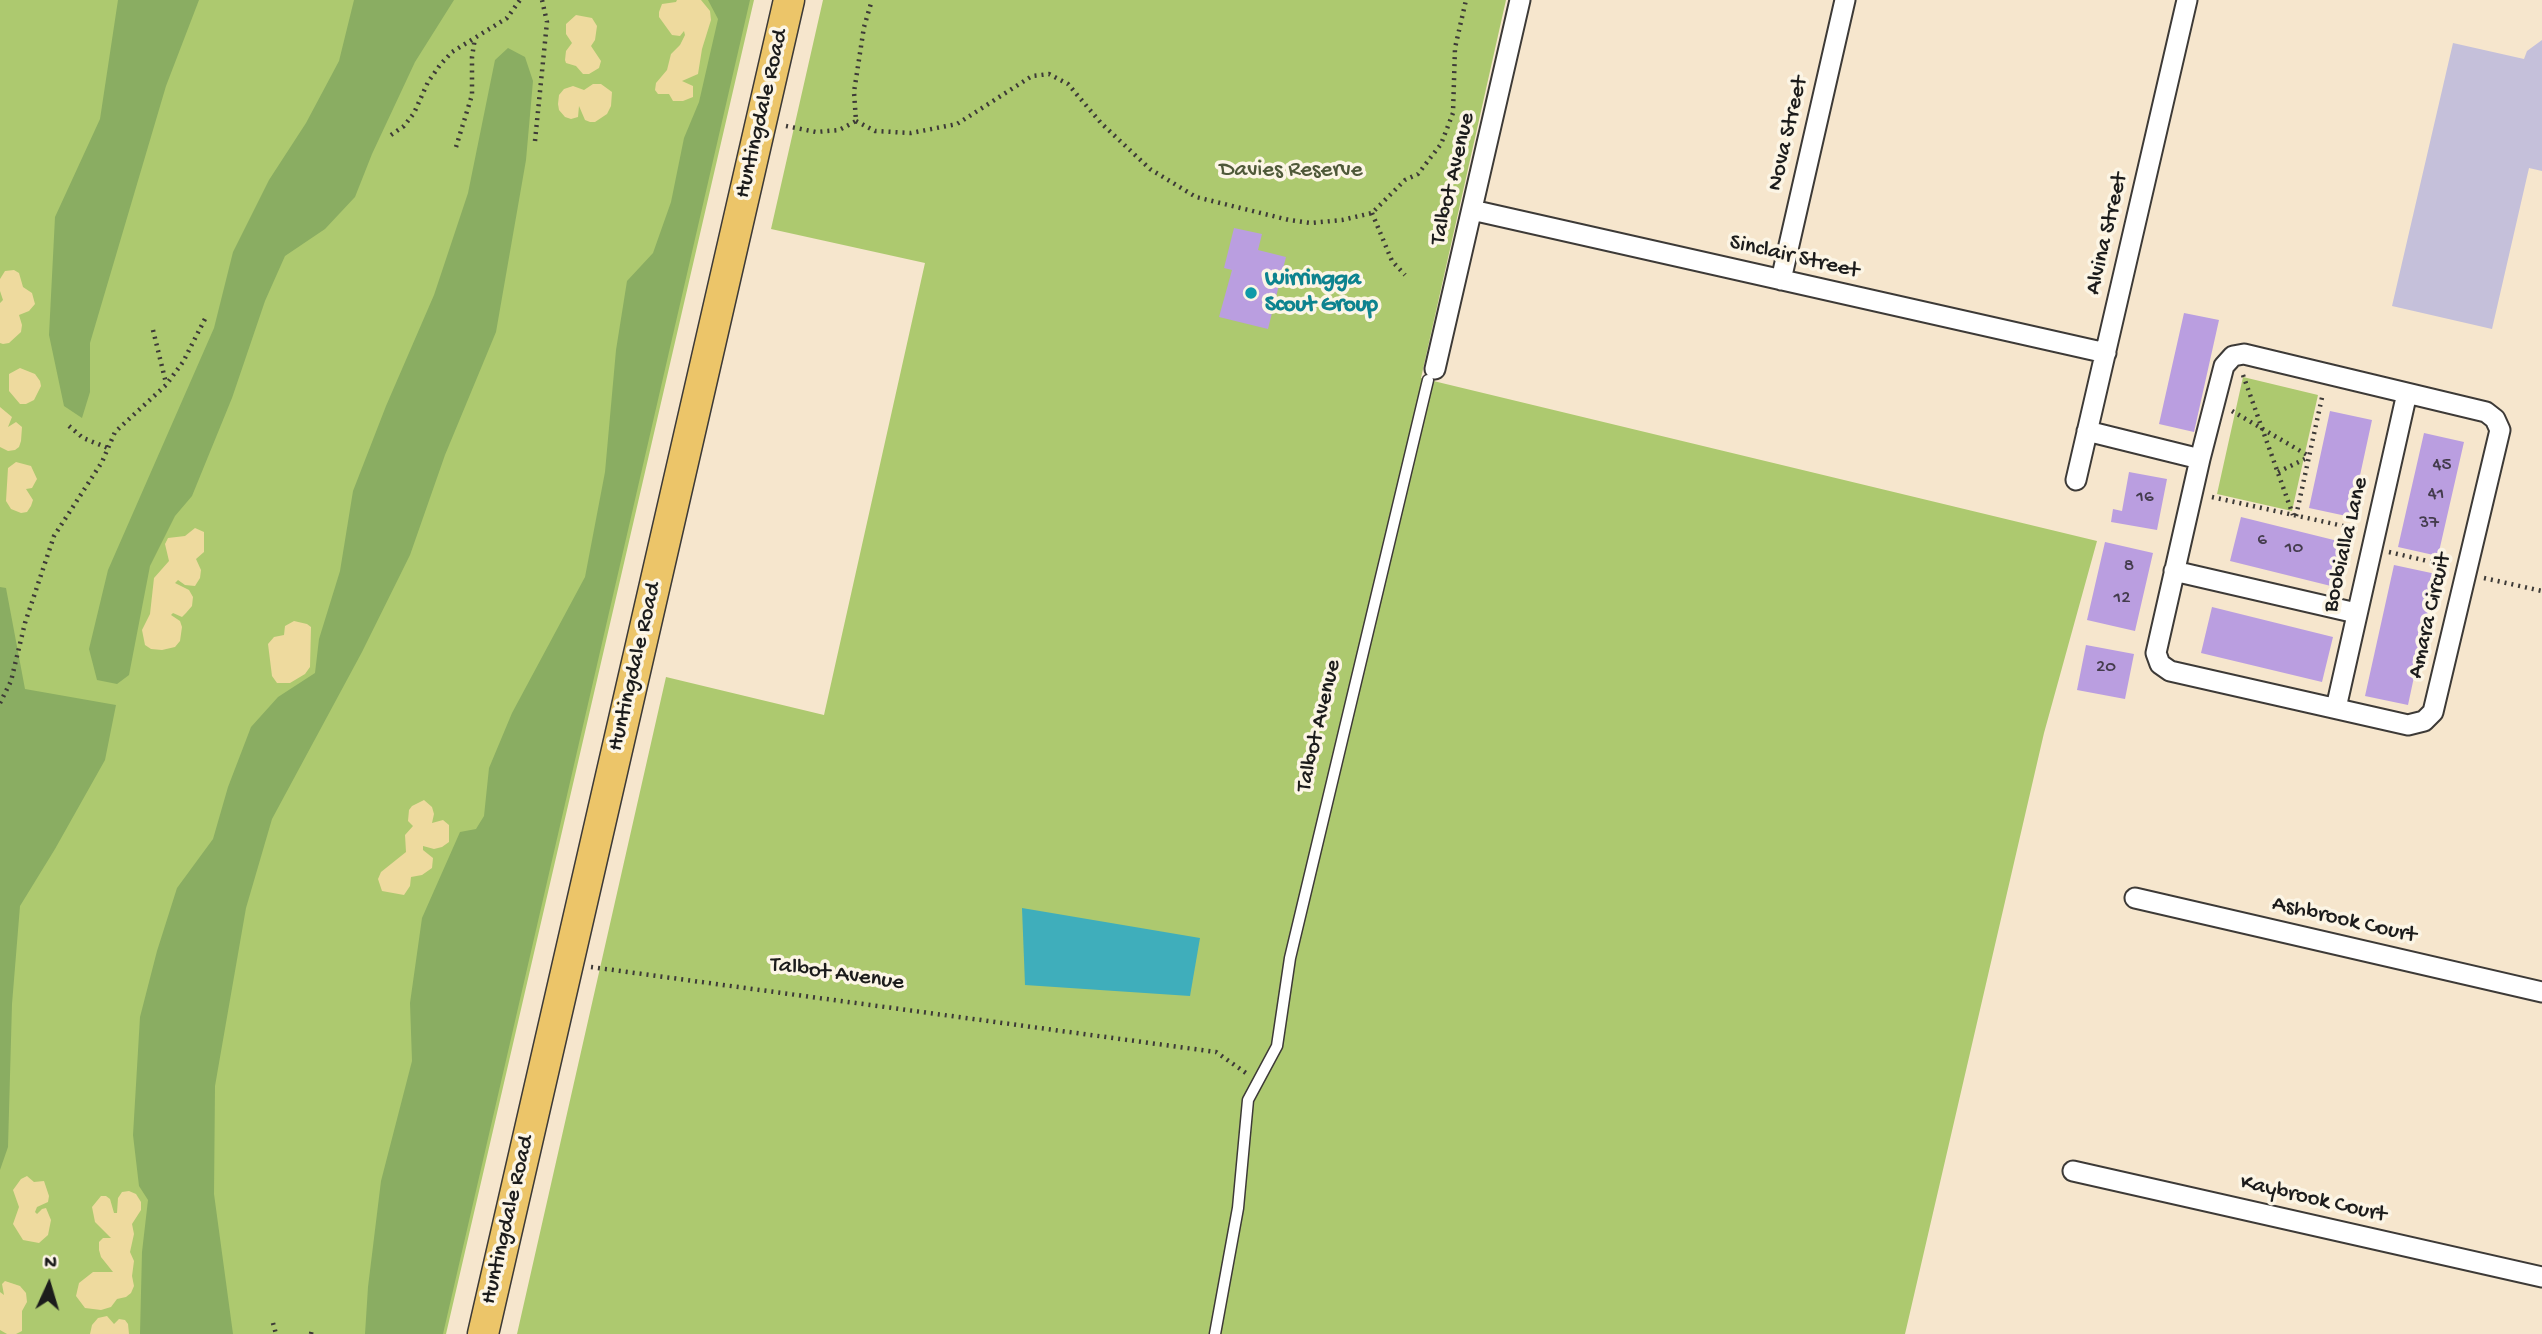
<!DOCTYPE html>
<style>
body{margin:0}
#map{position:relative;width:2542px;height:1334px;overflow:hidden;background:#f6e6cd;font-family:"Gochi Hand",sans-serif}
canvas{display:block}
.north{position:absolute;left:14px;top:1250px;width:70px;height:70px;-webkit-text-stroke:5px #fcf5e5;paint-order:stroke;rotate:4deg;font-size:19px;font-weight:700;line-height:28px;text-align:center;color:#1c1c1c}
.north::after{content:'';display:block;margin:auto;width:24px;height:32px;background:#1c1c1c;clip-path:polygon(50% 0,100% 100%,50% 72%,0 100%)}
</style>
<div id="map">
<canvas width="2542" height="1334"></canvas>
<div class="north">N</div>
</div>
<script>
const c = document.querySelector('canvas').getContext('2d');
c.lineJoin = 'round';
function fill(path, color) { c.fillStyle = color; c.fill(path, 'evenodd'); }
const shape = rows => new Path2D(rows.map(r => 'M' + r).join(''));
function trace(path, color, width, dash) { c.strokeStyle = color; c.lineWidth = width; c.lineCap = dash ? 'butt' : 'round'; c.setLineDash(dash || []); c.stroke(path); }
function write(font, color, halo, rows, align = 'center') {
  c.font = font + ' "Gochi Hand",sans-serif'; c.lineWidth = 7; c.setLineDash([]); c.textBaseline = 'middle'; c.strokeStyle = halo; c.fillStyle = color; for (const [text, x, y, turn = 0] of rows) {
    c.save(); c.translate(x, y); c.rotate((+turn || 0) * Math.PI / 180); c.textAlign = isNaN(turn) ? turn : align; if (halo) c.strokeText(text, 0, 0); c.fillText(text, 0, 0); c.restore();
  }
}
const industrial = shape([
 [2542,40,2542,171,2529,168,2492,329,2392,306,2453,43,2524,59,2527,51]
]);
const green = shape([
 [0,0,754,0,446,1334,0,1334],
 [823,0,1506,0,1421,378,2097,541,2044,733,1905,1334,517,1334,666,677,824,715,925,263,771,229],
 [2243,377,2318,395,2292,511,2217,494]
]);
const forest = shape([
 [118,0,199,0,166,86,90,343,90,392,82,418,64,406,49,335,55,217,100,119],
 [354,0,454,0,415,62,372,154,355,197,325,229,285,256,265,301,232,398,192,496,175,516,150,566,129,675,117,684,97,680,89,649,108,570,214,328,233,252,269,180,306,123,339,61],
 [708,0,750,0,443,1334,365,1334,368,1287,381,1181,412,1061,410,1003,422,918,460,832,476,829,484,816,489,768,512,713,585,577,605,472,616,350,627,281,653,253,671,202,684,138,699,102,718,19],
 [508,48,525,57,533,81,526,160,496,332,445,455,410,555,362,652,272,819,246,908,215,1086,214,1194,233,1334,140,1334,142,1252,148,1200,139,1186,133,1135,140,1017,157,951,177,888,213,839,228,787,251,727,278,697,315,673,319,639,340,571,353,491,386,406,434,295,468,193,495,60],
 [0,587,6,588,25,689,116,705,105,760,55,849,20,906,12,1004,8,1147,0,1170]
]);
const sand = shape([
 [677,0,701,0,710,11,711,20,702,49,698,74,682,81,693,86,693,97,683,101,673,101,669,94,658,94,655,90,656,83,667,70,671,54,680,45,685,35,684,31,680,36,672,35,659,17,659,12,662,4,676,2],
 [576,15,592,18,597,26,595,40,591,46,601,61,599,68,589,74,583,74,576,66,566,63,565,60,566,51,572,43,566,34,566,24],
 [593,84,601,84,612,92,611,106,607,114,595,122,590,122,585,120,579,106,578,117,571,119,565,117,559,110,558,104,559,95,564,89,573,86,584,90],
 [14,270,19,273,23,287,32,293,35,304,29,311,19,315,22,325,21,332,9,343,3,344,0,343,0,303,3,300,0,291,0,279,5,271],
 [20,368,35,374,40,381,41,386,34,400,26,404,20,404,9,391,9,374],
 [0,407,12,417,8,427,16,422,22,427,21,441,19,447,15,450,8,451,0,447],
 [16,462,31,466,37,479,32,488,26,489,33,500,31,506,27,512,21,513,11,509,6,501,8,468],
 [195,528,204,532,204,552,196,559,201,570,200,578,195,586,185,585,178,580,175,583,189,590,193,597,192,606,186,613,182,617,173,613,171,615,180,621,182,627,180,641,175,647,162,650,151,649,145,645,142,630,150,614,154,578,169,561,165,544,168,538,185,536],
 [294,621,307,624,311,627,310,667,305,674,290,683,277,683,272,676,268,644,274,637,284,635,285,626],
 [424,800,432,807,434,814,432,823,443,820,449,825,449,842,442,847,434,849,423,846,423,850,433,858,432,868,422,875,411,877,410,886,404,895,382,891,378,879,381,872,406,852,405,835,413,826,408,821,409,810,412,806],
 [27,1176,34,1182,44,1181,49,1196,48,1202,37,1207,35,1212,37,1214,42,1209,46,1208,51,1220,48,1235,39,1243,23,1240,13,1224,19,1207,13,1190,21,1179],
 [129,1191,136,1194,141,1202,141,1210,132,1224,134,1234,130,1252,134,1261,132,1276,134,1286,131,1293,126,1297,117,1299,111,1307,101,1310,85,1308,76,1296,79,1283,93,1272,113,1272,101,1257,99,1250,99,1242,103,1238,111,1238,95,1222,92,1207,101,1196,106,1196,110,1199,114,1213,117,1213,118,1198,122,1192],
 [5,1281,20,1286,26,1293,27,1302,22,1311,22,1331,16,1334,7,1334,0,1330,0,1292,4,1295,2,1284],
 [107,1316,114,1324,119,1319,125,1320,128,1324,129,1334,90,1334,92,1325,98,1318]
]);
const water = shape([
 [1022,908,1200,938,1190,996,1025,985]
]);
const building = shape([
 [1234,228,1262,234,1258,250,1286,257,1268,329,1219,317,1232,270,1224,268],
 [2184,313,2219,320,2194,432,2159,424],
 [2330,411,2372,420,2351,517,2309,508],
 [2424,433,2464,442,2438,556,2398,547],
 [2129,472,2167,479,2157,530,2111,522,2113,509,2122,511],
 [2241,517,2350,544,2339,588,2230,561],
 [2105,542,2153,553,2135,631,2087,620],
 [2394,565,2436,574,2408,705,2365,696],
 [2212,607,2333,637,2322,682,2201,653],
 [2086,645,2134,654,2125,699,2077,690]
]);
const path = shape([
 [856,121,875,131,911,133,957,124,1032,76,1049,74,1068,84,1101,123,1150,169,1196,197,1289,220,1311,223,1342,220,1372,213,1405,180,1418,174,1441,144,1453,113,1455,48,1466,0],
 [786,126,816,132,839,130,856,121,854,92,864,27,872,0],
 [391,135,404,126,414,113,428,82,440,65,452,52,507,18,520,0],
 [535,141,547,22,542,0],
 [456,147,472,95,472,57,475,38],
 [1372,213,1392,261,1405,275],
 [153,330,166,383],
 [2243,375,2293,515],
 [2232,411,2309,456],
 [69,426,83,438,108,448],
 [2278,472,2309,457],
 [2212,497,2357,529],
 [2296,516,2323,393],
 [2389,552,2449,566],
 [2484,578,2542,591],
 [0,703,11,681,25,623,54,536,102,462,115,432,166,385,183,362,207,315],
 [591,967,1216,1052,1246,1073],
 [273,1323,276,1334],
 [311,1334,312,1329]
]);
const service = shape([
 [1215,1334,1238,1208,1248,1100,1277,1046,1290,958,1428,380]
]);
const minor = shape([
 [1472,210,2106,353],
 [1781,280,1845,0],
 [1435,369,1520,0],
 [2087,431,2200,459,2156,653,2160,664,2170,671,2408,725,2424,721,2433,712,2500,430,2495,419,2486,412,2244,354,2233,356,2224,366,2200,459],
 [2076,480,2187,0],
 [2174,571,2356,613],
 [2336,708,2407,393],
 [2135,898,2542,992],
 [2073,1171,2542,1277]
]);
const primary = shape([
 [483,1334,789,0]
]);
const markers = [
 [1251,293,7,"#0f9aa8"]
];
const numberNames = [
 ["45",2442,466],
 ["41",2436,495],
 ["16",2145,498],
 ["37",2429,524],
 ["6",2262,541],
 ["10",2294,549],
 ["8",2129,567],
 ["12",2122,599],
 ["20",2106,668]
];
const streetNames = [
 ["Huntingdale Road",763,114,-77],
 ["Nova Street",1789,134,-77],
 ["Talbot Avenue",1454,179,-77],
 ["Alvina Street",2108,234,-77],
 ["Sinclair Street",1794,258,13],
 ["Boobialla Lane",2347,545,-77],
 ["Amara Circuit",2431,616,-77],
 ["Huntingdale Road",636,667,-77],
 ["Talbot Avenue",1320,726,-77],
 ["Ashbrook Court",2344,921,13],
 ["Talbot Avenue",837,975,8],
 ["Kaybrook Court",2313,1200,13],
 ["Huntingdale Road",509,1220,-77]
];
const parkNames = [
 ["Davies Reserve",1291,171]
];
const cultureNames = [
 ["Wirringga",1265,280],
 ["Scout Group",1265,306]
];
fill(industrial, '#c5c0da');
fill(green, '#adc96f');
fill(forest, '#8aad62');
fill(sand, '#eeda9e');
fill(water, '#3faebb');
fill(building, '#ba9ee0');
trace(service, '#3d3a37', 13);
trace(minor, '#3d3a37', 23);
trace(primary, '#3d3a37', 33);
trace(path, '#3d3a37', 4.5, [2, 5]);
trace(service, '#fff', 10);
trace(minor, '#fff', 19);
trace(primary, '#ecc569', 30);
for (const [x, y, r, color] of markers) { const dot = new Path2D(); dot.arc(x, y, r, 0, 2 * Math.PI); c.fillStyle = color; c.fill(dot); trace(dot, '#fcf5e5', 2.5); }
write('19px', '#443c4d', null, numberNames);
write('23px', '#1c1c1c', '#fcf5e5', streetNames);
write('23px', '#4f5939', '#fcf5e5', parkNames);
write('bold 23px', '#0d838f', '#fcf5e5', cultureNames, 'left');
</script>
